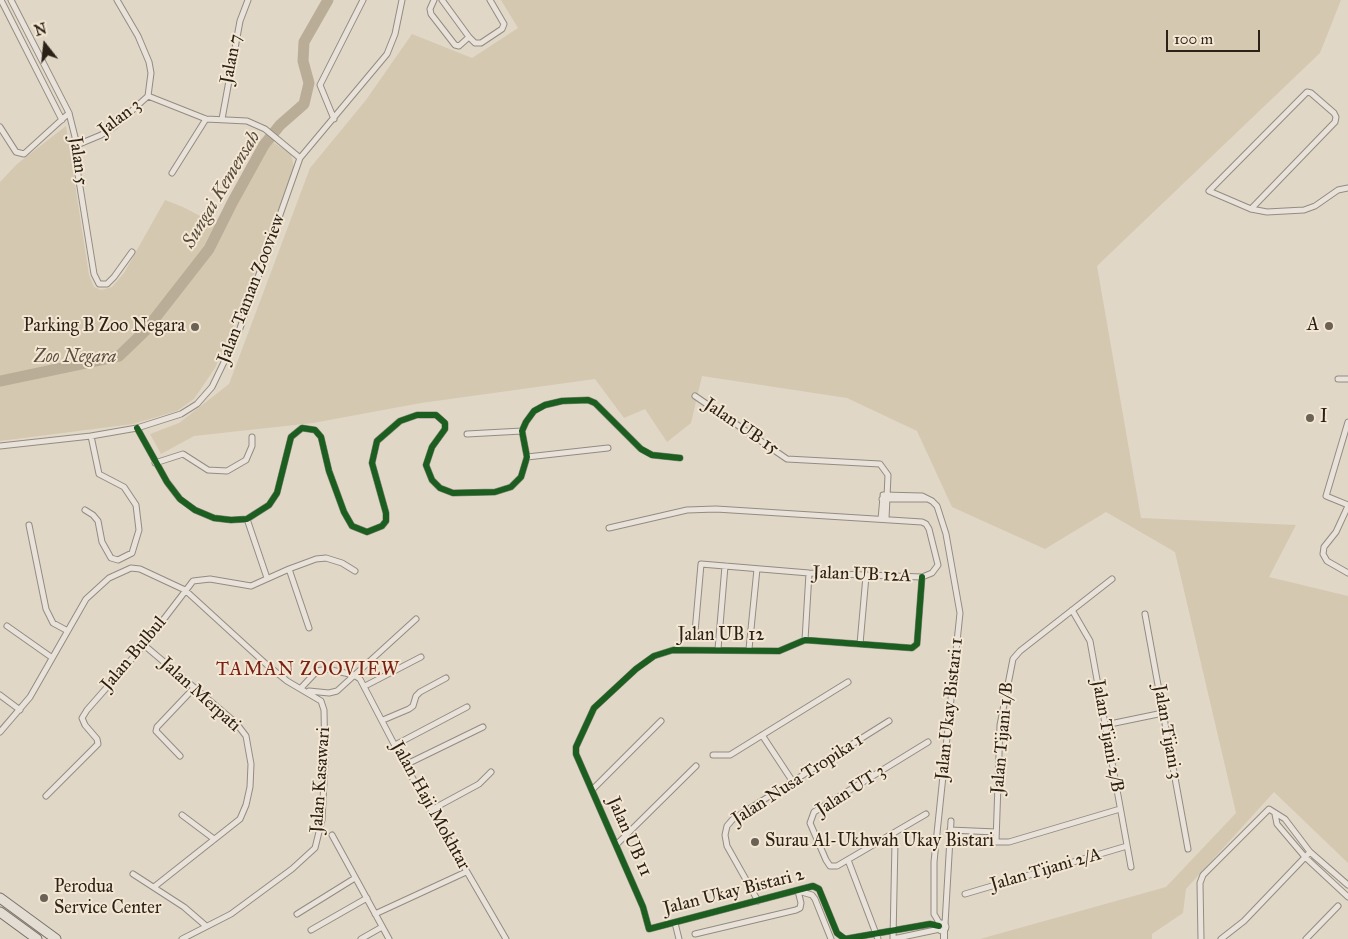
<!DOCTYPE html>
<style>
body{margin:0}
#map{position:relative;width:1348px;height:939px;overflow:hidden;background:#e1d7c6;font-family:"IM FELL Great Primer",serif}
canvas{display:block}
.north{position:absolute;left:20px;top:20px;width:50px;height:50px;-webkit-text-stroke:4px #f3e7d3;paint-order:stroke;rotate:344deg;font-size:14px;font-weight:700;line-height:20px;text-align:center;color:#2b2117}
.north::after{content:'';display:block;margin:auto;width:18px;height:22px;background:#2b2117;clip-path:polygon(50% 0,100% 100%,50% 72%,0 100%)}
.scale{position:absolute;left:1166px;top:30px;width:94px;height:22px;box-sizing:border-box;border:2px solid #2b2117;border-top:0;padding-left:6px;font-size:15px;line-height:18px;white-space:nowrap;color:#2b2117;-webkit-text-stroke:4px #f3e7d3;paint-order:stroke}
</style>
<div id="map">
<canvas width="1348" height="939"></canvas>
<div class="north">N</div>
<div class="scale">100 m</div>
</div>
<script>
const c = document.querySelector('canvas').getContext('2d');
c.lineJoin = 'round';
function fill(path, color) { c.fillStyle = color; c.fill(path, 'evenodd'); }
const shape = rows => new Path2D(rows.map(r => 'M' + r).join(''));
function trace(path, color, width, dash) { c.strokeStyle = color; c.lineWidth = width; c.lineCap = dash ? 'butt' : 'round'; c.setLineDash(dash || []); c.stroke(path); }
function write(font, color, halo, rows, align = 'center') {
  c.font = font + ' "IM FELL Great Primer",serif'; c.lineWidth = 4; c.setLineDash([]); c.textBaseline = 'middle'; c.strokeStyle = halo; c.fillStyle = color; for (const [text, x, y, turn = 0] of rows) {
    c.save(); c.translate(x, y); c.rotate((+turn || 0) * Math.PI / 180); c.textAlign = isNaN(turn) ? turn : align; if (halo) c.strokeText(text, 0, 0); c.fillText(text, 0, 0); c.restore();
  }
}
const green = shape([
 [501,0,1341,0,1320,53,1097,266,1141,518,1296,525,1269,577,1348,596,1348,863,1274,792,1186,889,1183,913,1152,934,1152,939,980,939,1166,887,1236,813,1175,552,1106,512,1045,549,952,507,917,431,847,398,702,376,691,423,667,442,645,409,624,418,595,379,421,403,313,423,194,436,161,454,150,434,179,423,229,384,310,168,366,100,412,34,472,58,518,28],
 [66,126,89,275,94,287,101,290,112,287,124,273,165,200,183,207,223,228,250,168,267,138,291,154,294,168,246,296,215,368,194,399,177,411,133,424,0,441,0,182,17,164]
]);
const river = shape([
 [0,381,119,356,145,331,209,249,232,203,264,145,280,125,304,104,309,83,303,61,304,42,328,0]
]);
const minor = shape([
 [1,0,62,120],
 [11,0,69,113,77,145,76,162,94,274,99,284,107,284,114,277,132,252],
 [434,0,430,9,431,14,455,45,459,46,469,37],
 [442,0,469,37,475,43,481,43,502,29,504,24,490,0],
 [148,96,206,119,247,121,265,129,300,158],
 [222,119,240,21,248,0],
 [334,119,320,85,363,0],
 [0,127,16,152,24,154,69,113],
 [77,145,101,135,115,126,148,96,151,73,149,62,138,36,117,0],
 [172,173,206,119],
 [1251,209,1335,122,1336,117,1334,113,1311,93,1307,92,1209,191,1251,209,1267,212,1304,210,1315,206,1338,190,1348,188],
 [1338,379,1348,379],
 [695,396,787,459,880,464,888,475,886,519],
 [1348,422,1326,496,1348,505],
 [137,428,167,482,180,499,195,510,214,518,231,520,247,519,269,505,277,493,291,437,302,428,315,430,321,437,329,471,344,512,352,526,367,532,382,526,386,521,386,513,372,463,377,441,400,421,417,415,436,415,445,423,445,429,432,447,426,465,432,480,440,488,453,493,495,492,511,487,521,477,527,457,522,431,526,422,534,411,545,405,562,401,588,400,595,403,641,449,652,455,680,458],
 [467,434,522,431],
 [0,446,91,436,137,428,181,414,197,404,212,387,239,331,300,158,387,54,395,34,402,0],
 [527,457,608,448],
 [155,463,183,454,208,470,227,471,246,460,252,446,252,437],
 [883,495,922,496,932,501,937,506,946,534,960,613,934,862,934,914,940,924],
 [882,499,928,499],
 [1348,506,1336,532,1324,547,1323,554,1327,561,1348,573],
 [85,510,93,515,98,521,102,542,111,558,118,560,132,553,139,530,136,505,124,487,99,474,91,436],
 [247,519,267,578],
 [881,519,883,497],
 [29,525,46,609,53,623,66,630],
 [609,528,687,510,716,509,922,522,926,524,929,529,938,565,932,573,922,577,809,573,701,564,695,632],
 [289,569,316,559,326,558,342,563,355,571],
 [922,577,917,644,912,648,805,640,779,651,673,650,654,656,636,669,594,708,576,747,576,754,643,907,649,929,813,886,819,889,837,933,845,939,930,924,939,926],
 [1112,579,1020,651,1013,659,1000,725,996,842,1009,842,1120,809],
 [1072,610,1090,641,1131,867],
 [1145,614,1188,849],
 [7,626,51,657],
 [805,640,809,573],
 [860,644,866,576],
 [144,645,236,723,246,736,251,764,250,787,246,805,240,819,154,887],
 [718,649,725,566],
 [749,649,757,569],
 [365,686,421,657],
 [301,688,317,671,327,669,354,675,360,679,405,765,506,939],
 [309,691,329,693,337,691,416,619],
 [0,695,20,710],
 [383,720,409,709,413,706,416,696,420,692,446,678],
 [1105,725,1163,713],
 [0,732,30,697,86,599,109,578,131,568,140,569,185,590,266,664,287,681,321,701,324,710,325,762,322,820,315,848,292,869,231,914,182,939],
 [762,735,793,782],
 [395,745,467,707],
 [713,755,730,755,848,682],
 [180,756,156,731,157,727,194,688],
 [405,765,483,727],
 [592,790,661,721],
 [46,796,98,744,97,739,85,725,82,718,87,710,144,645,193,581,210,579,251,586,289,569,309,628],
 [431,810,479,784,491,772],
 [926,814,837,866,830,866,826,860,810,823,814,812,928,742],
 [1275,814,1277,824,1305,857,1348,897],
 [182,815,214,839],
 [950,830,996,832],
 [893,834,895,842,893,939],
 [332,835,389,939],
 [950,842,996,842],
 [616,845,696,766],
 [848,860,878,939],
 [133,874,184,907,206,926],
 [798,891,812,895,815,899,831,939],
 [965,894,1127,846],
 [758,901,727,846,725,835,727,826,733,819,889,721],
 [297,914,355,878],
 [375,914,466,872],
 [675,923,679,939],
 [945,924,951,821],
 [311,930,367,898],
 [695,934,796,910,800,908,801,903,798,891],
 [361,939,382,927],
 [893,939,940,929],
 [1201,939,1200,883,1203,875,1269,809,1285,819,1310,852,1348,885],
 [1221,939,1244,921,1310,852],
 [1306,939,1338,906]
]);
const tertiary = shape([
 '938.5 927a3.5 3.5 0 1 1 7 0a3.5 3.5 0 1 1-7 0Z',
 [944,939,944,930]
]);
const trunk = shape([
 [0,898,56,939],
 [0,912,37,939]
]);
const cycleway = shape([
 [137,428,167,482,180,499,195,510,214,518,231,520,247,519,269,505,277,493,291,437,302,428,315,430,321,437,329,471,344,512,352,526,367,532,382,526,386,521,386,513,372,463,377,441,400,421,417,415,436,415,445,423,445,429,432,447,426,465,432,480,440,488,453,493,495,492,511,487,521,477,527,457,522,431,526,422,534,411,545,405,562,401,588,400,595,403,641,449,652,455,680,458],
 [922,577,917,644,912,648,805,640,779,651,673,650,654,656,636,669,594,708,576,747,576,754,643,907,649,929,813,886,819,889,837,933,845,939,930,924,939,926]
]);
const markers = [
 [1329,326,5,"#6b6154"],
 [195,327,5,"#6b6154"],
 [1310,418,5,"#6b6154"],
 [755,842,5,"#6b6154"],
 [44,898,5,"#6b6154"]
];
const streetNames = [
 ["Jalan 7",232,59,-79],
 ["Jalan 3",120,118,-38],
 ["Jalan 5",78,161,82],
 ["Jalan Taman Zooview",252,289,-69],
 ["Jalan UB 15",741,427,34],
 ["Jalan UB 12A",862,575,2],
 ["Jalan UB 12",721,636],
 ["Jalan Bulbul",134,654,-50],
 ["Jalan Merpati",200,695,42],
 ["Jalan Ukay Bistari 1",950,709,-84],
 ["Jalan Tijani 3",1167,732,80],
 ["Jalan Tijani 2/B",1107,736,80],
 ["Jalan Tijani 1/B",1003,738,-85],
 ["Jalan Kasawari",321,780,-86],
 ["Jalan Nusa Tropika 1",798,780,-33],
 ["Jalan UT 3",851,791,-33],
 ["Jalan Haji Mokhtar",430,806,61],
 ["Jalan UB 11",629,837,66],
 ["Jalan Tijani 2/A",1046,870,-16],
 ["Jalan Ukay Bistari 2",734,892,-14]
];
const poiNames = [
 ["A",1319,326,"right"],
 ["Parking B Zoo Negara",185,327,"right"],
 ["I",1320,418],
 ["Surau Al-Ukhwah Ukay Bistari",765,842],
 ["Perodua",54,888],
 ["Service Center",54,909]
];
const parkNames = [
 ["Zoo Negara",75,358]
];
const waterNames = [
 ["Sungai Kemensah",222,190,-59]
];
const neighbourhoodNames = [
 ["TAMAN ZOOVIEW",308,670]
];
fill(green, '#d5c8b1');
trace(river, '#baad97', 11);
trace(minor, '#928c81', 7);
trace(tertiary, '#928c81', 8);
trace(trunk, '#79736a', 11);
trace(minor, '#e8e2da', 5);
trace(tertiary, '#e8e2da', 6);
trace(trunk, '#e3ddd4', 9);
trace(cycleway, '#1b5e20', 6);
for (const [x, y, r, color] of markers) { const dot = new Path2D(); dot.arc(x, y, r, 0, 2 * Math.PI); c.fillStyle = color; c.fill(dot); trace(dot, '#f3e7d3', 2); }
write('18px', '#2b2117', '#f3e7d3', streetNames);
write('18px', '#2b2117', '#f3e7d3', poiNames, 'left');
write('italic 18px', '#5b4f40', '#f3e7d3', parkNames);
write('italic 19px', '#574c3d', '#f3e7d3', waterNames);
c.letterSpacing = '1px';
write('19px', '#7a1f14', '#f3e7d3', neighbourhoodNames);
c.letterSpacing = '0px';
</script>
